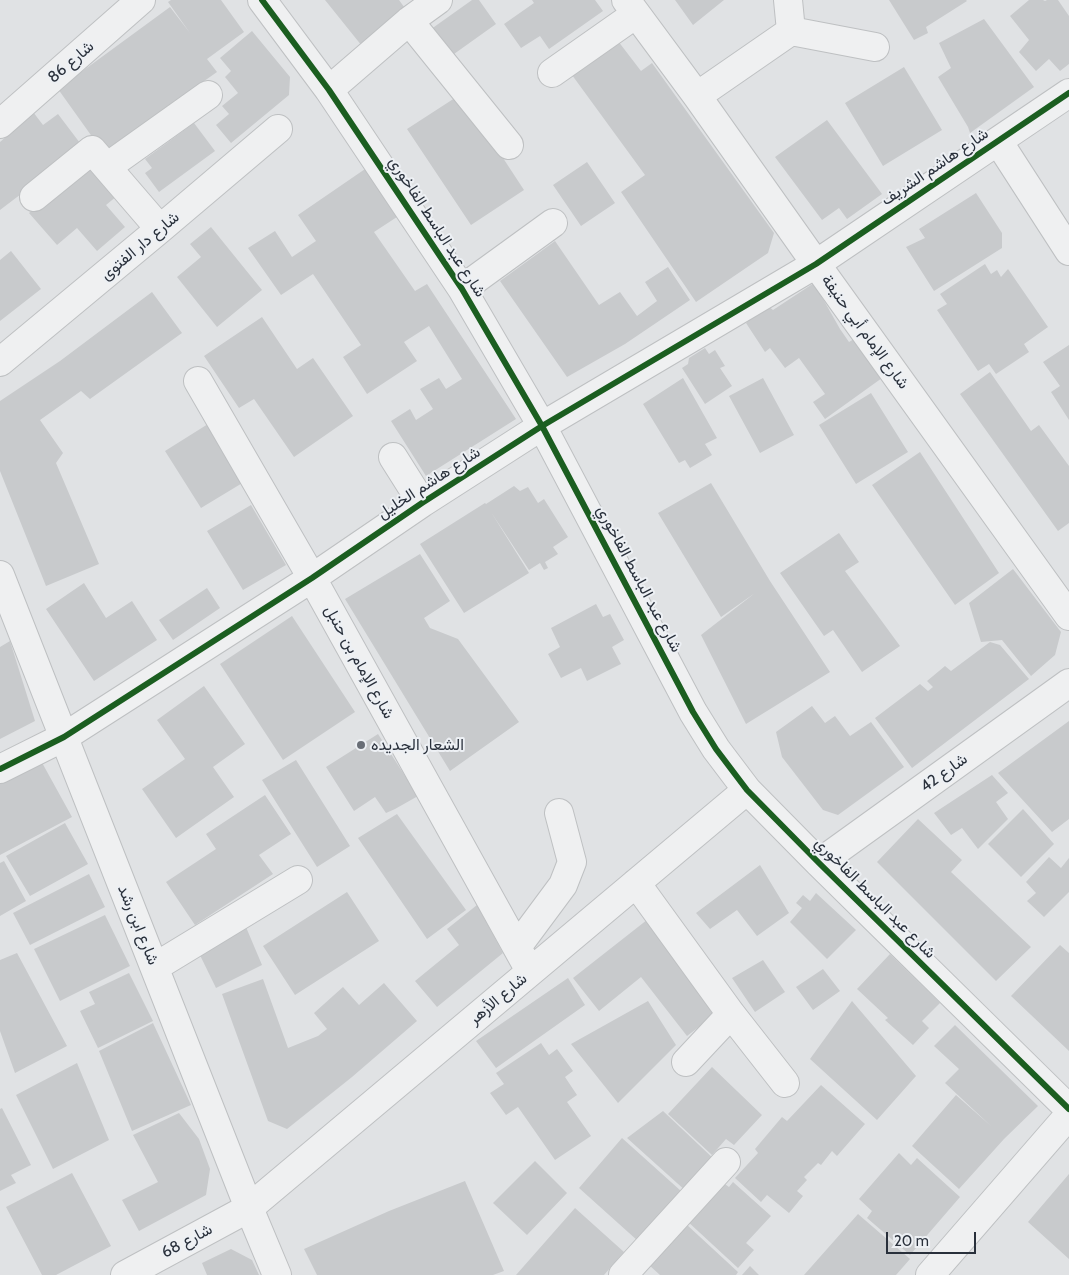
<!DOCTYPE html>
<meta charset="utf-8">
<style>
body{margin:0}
#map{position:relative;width:1069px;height:1275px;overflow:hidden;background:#e0e2e4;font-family:Cabin,sans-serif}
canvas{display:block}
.scale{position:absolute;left:886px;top:1232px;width:90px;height:22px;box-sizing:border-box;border:2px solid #29303b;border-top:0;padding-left:6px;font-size:15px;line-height:18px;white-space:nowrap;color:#29303b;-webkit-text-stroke:4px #edf0f4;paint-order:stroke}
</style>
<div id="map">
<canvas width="1069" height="1275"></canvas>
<div class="scale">20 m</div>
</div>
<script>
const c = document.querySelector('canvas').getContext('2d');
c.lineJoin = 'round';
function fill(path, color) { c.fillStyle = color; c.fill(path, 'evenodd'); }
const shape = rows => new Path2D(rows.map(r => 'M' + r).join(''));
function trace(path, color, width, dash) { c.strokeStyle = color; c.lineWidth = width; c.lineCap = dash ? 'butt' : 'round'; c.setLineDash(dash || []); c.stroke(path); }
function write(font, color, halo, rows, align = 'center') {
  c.font = font + ' Cabin,Vazirmatn,sans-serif'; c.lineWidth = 4; c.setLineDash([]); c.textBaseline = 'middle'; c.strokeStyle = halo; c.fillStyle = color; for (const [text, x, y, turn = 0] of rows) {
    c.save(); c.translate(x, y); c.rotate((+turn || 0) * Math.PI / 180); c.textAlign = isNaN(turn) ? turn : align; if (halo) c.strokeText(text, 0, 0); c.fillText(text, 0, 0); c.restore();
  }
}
const building = shape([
 [171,0,221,0,244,32,207,59,217,72,103,152,58,89,170,7,190,33,168,2],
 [325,0,399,0,407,11,362,46],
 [472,0,479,0,496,24,447,59,427,32],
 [532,0,595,0,603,11,549,49,540,36,521,48,504,24,534,3],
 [675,0,724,0,693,25],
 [889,0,966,0,967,1,926,27,928,33,914,40],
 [1029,0,1043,0,1045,1,1047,0,1058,0,1069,16,1069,64,1060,71,1049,59,1036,71,1019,52,1029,40,1010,16],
 [984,19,1034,87,970,133,968,127,938,77,951,68,939,43],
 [252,31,290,77,289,95,231,143,216,125,229,114,222,106,238,93,225,77,231,71,220,58],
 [618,41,641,71,652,63,774,233,768,253,696,302,621,192,645,175,572,75],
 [904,67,942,130,883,166,845,103],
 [461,94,524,190,471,225,407,129],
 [30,108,43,125,58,114,83,147,0,210,0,142,7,136,2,129],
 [827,120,882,194,847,219,839,208,822,220,775,157],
 [194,123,215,151,159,192,145,173,152,168,145,159],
 [587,162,615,203,581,226,553,185],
 [88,163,117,196,106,205,125,227,97,251,77,228,57,245,29,213],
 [368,167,400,215,374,232,415,291,427,284,516,419,426,476,391,421,410,409,416,420,433,409,420,389,439,378,446,389,462,379,429,326,404,342,417,361,367,394,343,357,361,345,313,274,281,295,248,248,275,231,292,257,316,241,298,215],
 [976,193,1002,233,1002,248,934,291,906,247,925,238,919,229],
 [211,227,262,290,217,327,177,277,201,257,190,244],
 [555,241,599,305,620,292,637,316,657,301,645,282,668,267,690,300,625,344,567,377,500,281],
 [11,251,41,289,0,321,0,260],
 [985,264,991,274,997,270,1001,277,1008,269,1048,327,1024,344,1029,352,996,374,989,364,978,371,937,310,947,304,940,294],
 [814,283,840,329,849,342,854,339,882,378,825,419,813,402,825,394,799,358,785,368,770,348,765,352,746,323,767,305,773,310],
 [152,292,182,333,90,399,81,391,40,420,63,453,56,463,99,564,46,586,0,471,0,401,60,361],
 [262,317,297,369,313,358,353,416,294,457,254,399,239,408,204,356],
 [1069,345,1069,420,1051,392,1060,386,1043,362],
 [705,348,709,354,715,350,725,366,720,368,732,386,705,404,682,368,688,364,689,358],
 [990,372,1031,431,1039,425,1069,466,1069,523,1058,531,960,394],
 [683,378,717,438,705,444,712,455,690,468,685,460,679,463,643,404],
 [763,378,794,435,760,453,729,396],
 [871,393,908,452,856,484,819,425],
 [208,424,244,482,201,508,165,451],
 [920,452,999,573,955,605,872,485],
 [711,483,770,581,830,672,746,724,701,635,755,593,721,617,658,513],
 [514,486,520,491,528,487,538,503,544,499,568,537,553,547,558,554,545,562,548,568,544,570,540,563,529,570,491,512,529,573,464,613,420,544,485,503,486,504],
 [251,505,286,565,243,590,207,531],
 [839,533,859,562,845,571,900,646,862,672,833,630,824,636,780,573],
 [420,554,450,601,424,618,430,628,458,639,519,722,450,771,345,599],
 [1013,569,1061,632,1055,655,1031,676,1002,640,981,642,969,603],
 [84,583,106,618,132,601,157,640,94,681,46,609],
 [207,588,220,608,173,640,159,620],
 [596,604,603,617,610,614,624,640,612,647,621,664,587,681,581,668,561,678,548,654,560,647,551,628],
 [292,616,355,712,283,760,220,664],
 [10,641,35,721,0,739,0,647],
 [990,642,1000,645,1029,679,912,768,875,718,920,684,928,691,933,687,927,681,945,666,951,671],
 [204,686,245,744,213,767,234,797,176,838,142,789,185,759,157,720],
 [812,706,825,723,835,716,850,736,871,722,904,767,838,815,823,810,782,757,776,732],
 [1069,721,1069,819,1052,832,998,773],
 [378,734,418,796,395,809,386,813,375,797,354,811,326,767],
 [40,759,72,817,0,855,0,781],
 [296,760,350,846,317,867,262,780],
 [992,775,1008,793,996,802,1008,819,978,849,962,828,951,835,934,813],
 [265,795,291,834,259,855,273,874,195,925,166,882,216,849,206,834],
 [1023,809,1054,844,1021,877,988,844],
 [397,814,466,910,427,939,358,838],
 [918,819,962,860,951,872,1031,947,996,981,877,862],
 [65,823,88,864,30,896,6,856],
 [1049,857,1061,868,1069,858,1069,892,1044,917,1027,901,1036,893,1026,882],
 [4,861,26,901,0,916,0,863],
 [760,865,789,913,757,936,737,910,710,929,696,913],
 [89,874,105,907,30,945,13,913],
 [347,892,379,941,295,995,263,946],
 [816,893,856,930,827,959,790,922,802,908,796,903,803,895,810,901],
 [477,905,503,953,437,1007,415,981,459,945,447,929],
 [105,915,130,966,60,1001,34,949],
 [652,916,721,1010,687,1036,641,977,599,1011,573,978],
 [243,920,262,965,216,988,196,947],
 [1060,945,1069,953,1069,1051,1011,996],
 [17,953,67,1046,15,1073,0,1031,0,960],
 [890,954,940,1003,922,1021,929,1028,913,1045,885,1020,888,1018,857,989],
 [763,960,785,992,755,1012,732,978],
 [823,969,840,991,813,1010,796,987],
 [129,973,153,1021,98,1048,80,1011,95,1004,89,992],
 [568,978,585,1005,496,1068,476,1041],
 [263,979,288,1048,318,1036,327,1029,314,1013,343,987,359,1005,384,983,417,1021,352,1077,287,1129,268,1121,222,994],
 [648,1001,676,1045,618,1103,571,1044],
 [852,1001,916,1076,877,1120,810,1059],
 [153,1023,191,1105,132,1131,99,1051],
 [955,1025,1038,1106,1004,1139,959,1189,912,1146,956,1095,991,1126,945,1083,959,1069,934,1046],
 [541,1043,549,1055,557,1049,573,1071,565,1077,577,1095,567,1102,591,1136,555,1160,518,1107,506,1115,490,1093,504,1084,496,1073],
 [77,1063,109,1140,53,1169,16,1095],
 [712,1067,762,1115,734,1145,726,1139,712,1155,668,1114],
 [821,1085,865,1124,837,1156,832,1151,821,1165,818,1163,804,1177,807,1180,797,1191,803,1196,789,1213,767,1195,761,1202,735,1178,758,1153,755,1149,782,1117,787,1121],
 [2,1108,31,1165,11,1175,16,1183,0,1191,0,1109],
 [663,1111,716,1161,687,1192,627,1138],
 [179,1113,199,1139,210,1169,206,1195,139,1231,122,1200,158,1182,133,1135],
 [622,1138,681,1191,638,1241,579,1188],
 [899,1153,911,1165,917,1158,960,1197,910,1255,867,1218,872,1211,859,1199],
 [535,1161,567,1193,527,1235,493,1203],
 [72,1173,111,1246,56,1275,42,1275,6,1207],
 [1069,1174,1069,1259,1028,1222],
 [465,1181,504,1271,493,1275,317,1275,304,1249,389,1211],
 [722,1182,729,1187,733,1182,771,1216,746,1243,754,1250,738,1268,686,1220],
 [575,1208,624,1252,604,1275,516,1275],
 [858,1214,910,1259,896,1275,804,1275],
 [686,1224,738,1272,736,1275,660,1275,649,1265],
 [231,1249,252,1260,259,1275,207,1275,202,1263],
 [750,1266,759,1275,742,1275]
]);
const minor = shape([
 [262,0,329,90,462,289,542,426,693,712,716,749,747,790,819,863,1069,1109],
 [626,0,697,96,816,264,1069,616],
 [788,0,791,31,875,47],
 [409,21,509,145],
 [552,73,636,14],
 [329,90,409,21,438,0],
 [697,96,791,31],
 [0,124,141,0],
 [998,141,1069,251],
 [107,167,208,95],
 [34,197,92,150,160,229],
 [462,289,553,223],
 [0,362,160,229,278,129],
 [198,381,312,578,530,971],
 [393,457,422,503],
 [0,575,249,1208,277,1275],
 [0,769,64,737,312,578,422,503,542,426,816,264,1069,93],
 [819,863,1069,683],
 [636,883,731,1014,785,1083],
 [517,947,563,885,572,862,559,813],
 [155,967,298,880],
 [686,1062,731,1014],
 [125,1275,249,1208,747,790],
 [623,1275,726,1162],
 [930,1275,1069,1115]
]);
const cycleway = shape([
 [262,0,329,90,462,289,542,426,693,712,716,749,747,790,819,863,1069,1109],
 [0,769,64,737,312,578,422,503,542,426,816,264,1069,93]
]);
const markers = [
 [361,745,5,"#696e76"]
];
const streetNames = [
 ["شارع 86",71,62,-41],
 ["شارع هاشم الشريف",935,167,-34],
 ["شارع عبد الباسط الفاخوري",437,227,57],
 ["شارع دار الفتوى",140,246,-40],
 ["شارع الإمام أبي حنيفة",865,332,54],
 ["شارع هاشم الخليل",429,483,-33],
 ["شارع عبد الباسط الفاخوري",639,579,62],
 ["شارع الإمام بن حنبل",359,662,61],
 ["شارع 42",944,773,-36],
 ["شارع عبد الباسط الفاخوري",875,898,45],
 ["شارع ابن رشد",138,925,68],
 ["شارع الأزهر",498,999,-40],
 ["شارع 68",187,1241,-28]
];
const poiNames = [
 ["الشعار الجديده",371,745]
];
fill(building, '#c8cacc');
trace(minor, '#bec0c2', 30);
trace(minor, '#eff0f1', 28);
trace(cycleway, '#1b5e20', 6);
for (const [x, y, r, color] of markers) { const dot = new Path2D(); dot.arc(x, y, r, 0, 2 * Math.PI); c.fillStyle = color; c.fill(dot); trace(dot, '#edf0f4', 2); }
write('16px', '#29303b', '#edf0f4', streetNames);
write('16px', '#29303b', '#edf0f4', poiNames, 'left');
</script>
